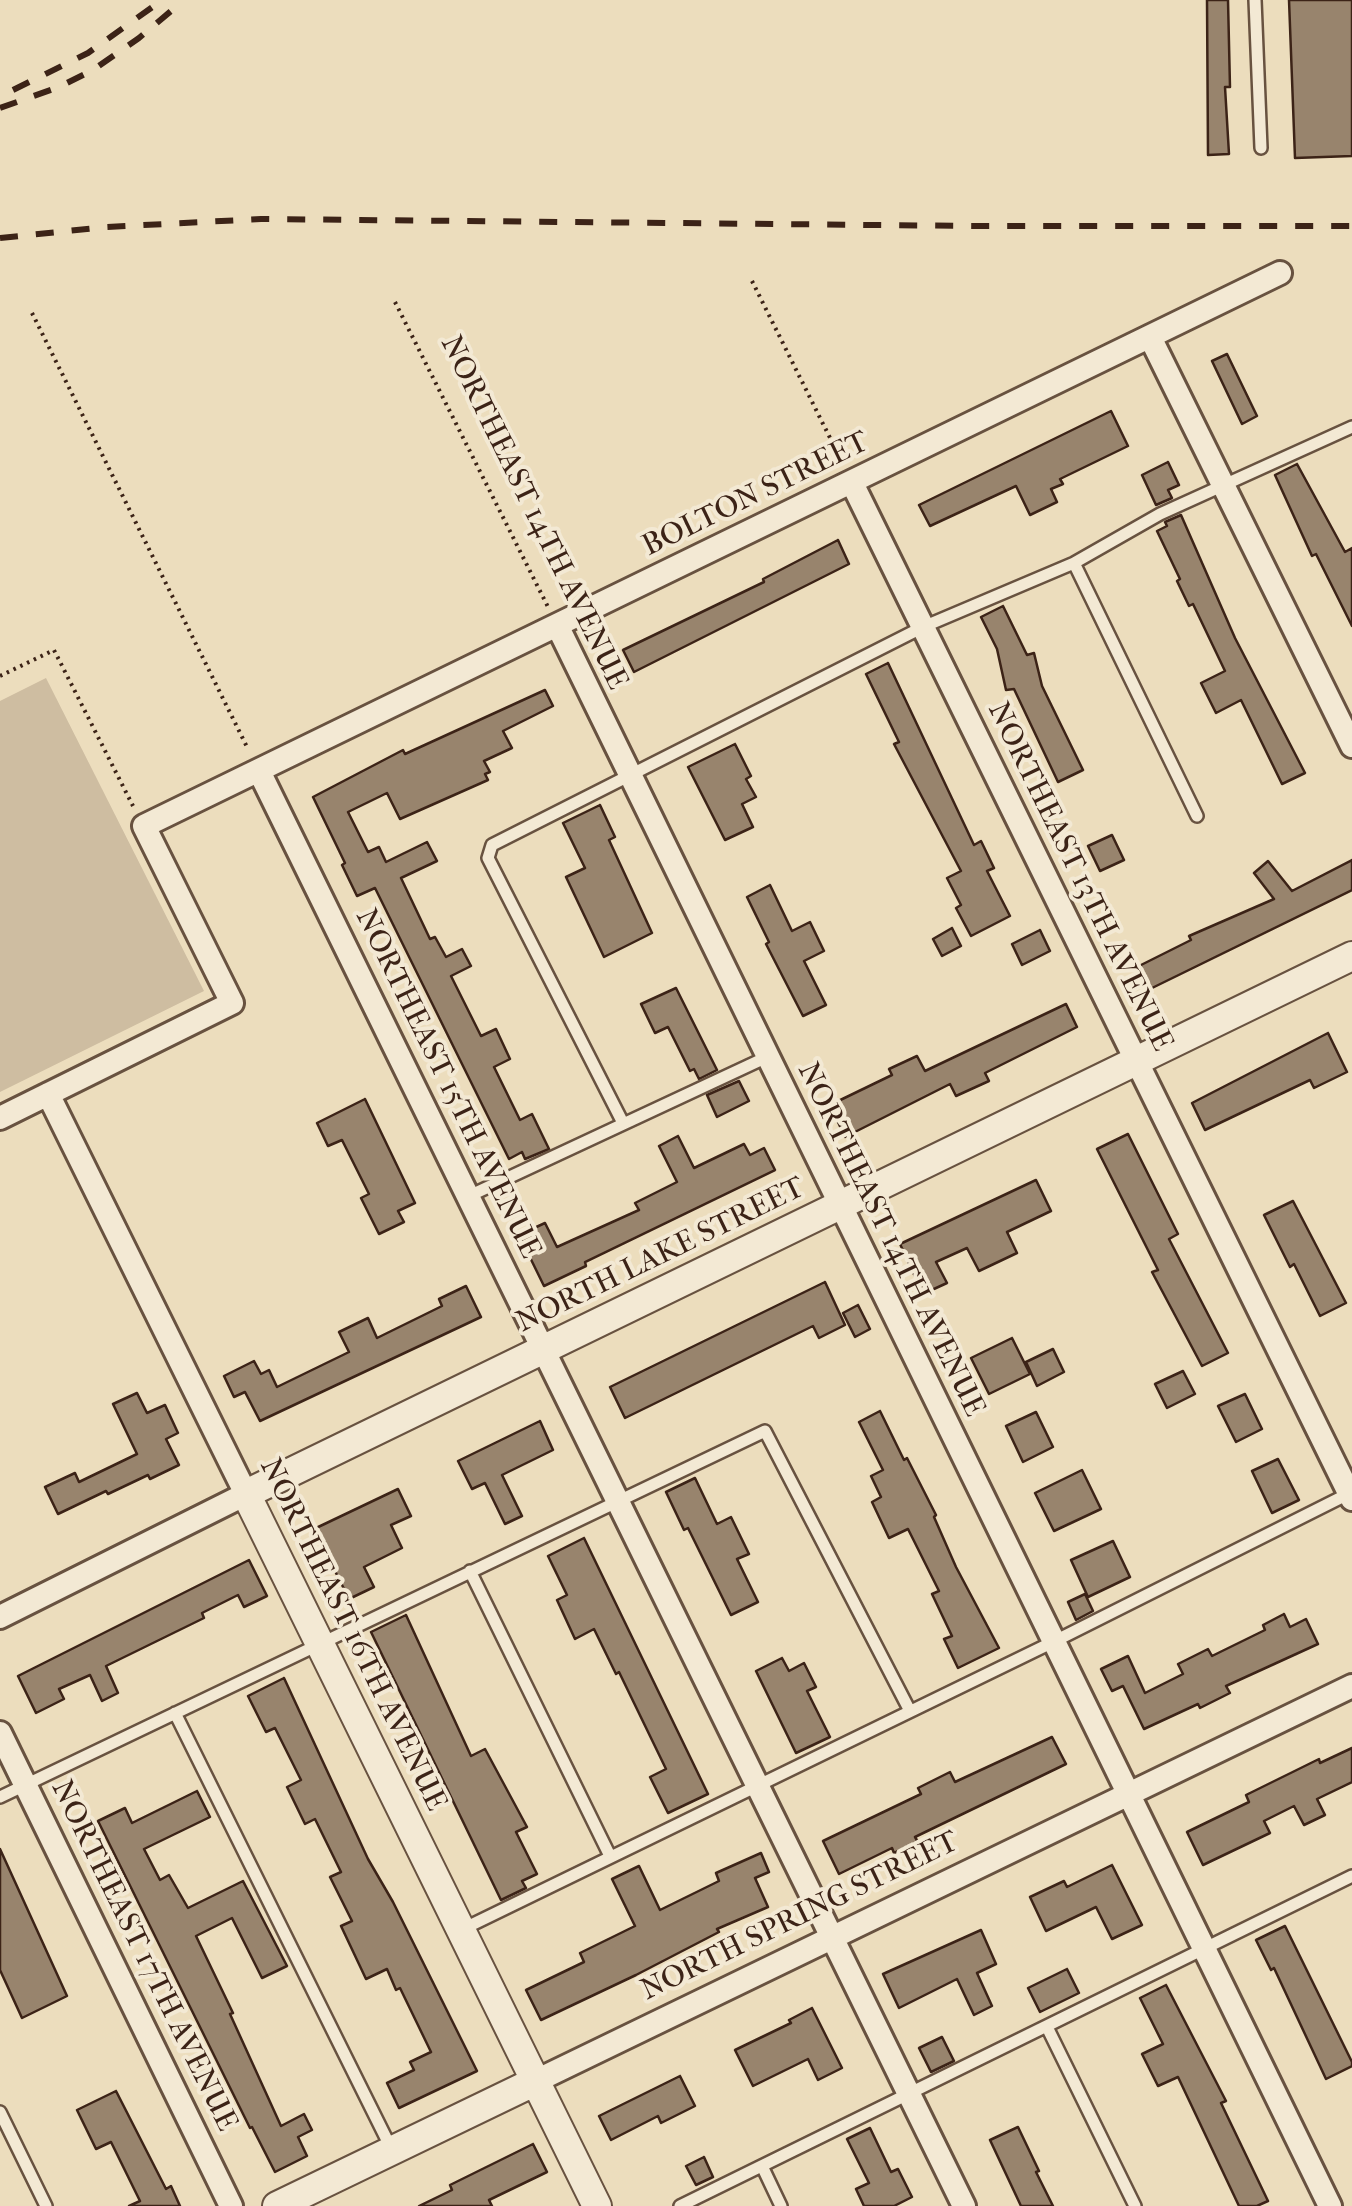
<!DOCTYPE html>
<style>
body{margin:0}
canvas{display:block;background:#ecddbd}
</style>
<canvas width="1352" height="2206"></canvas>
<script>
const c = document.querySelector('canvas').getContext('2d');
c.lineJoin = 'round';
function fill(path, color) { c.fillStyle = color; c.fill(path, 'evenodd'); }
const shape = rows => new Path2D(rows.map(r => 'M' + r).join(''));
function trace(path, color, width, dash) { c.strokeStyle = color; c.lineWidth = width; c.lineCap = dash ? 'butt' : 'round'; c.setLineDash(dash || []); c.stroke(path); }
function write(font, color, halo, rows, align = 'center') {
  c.font = font + ' "IM FELL French Canon",serif'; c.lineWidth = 8; c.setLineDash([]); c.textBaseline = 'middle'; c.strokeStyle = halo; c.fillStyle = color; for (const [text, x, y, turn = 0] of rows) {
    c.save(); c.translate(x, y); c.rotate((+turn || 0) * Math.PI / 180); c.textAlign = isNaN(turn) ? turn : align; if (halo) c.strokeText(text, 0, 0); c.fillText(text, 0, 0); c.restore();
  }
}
const green = shape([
 [46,678,204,991,0,1092,0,701]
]);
const building = shape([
 [1207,0,1228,0,1230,87,1225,87,1229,154,1208,155,1207,0],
 [1289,0,1352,0,1352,156,1295,158,1289,0],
 [1227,354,1257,416,1242,424,1212,361,1227,354],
 [1111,411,1128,446,1060,479,1063,484,1051,489,1057,502,1030,515,1016,486,930,526,919,505,1111,411],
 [1168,462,1179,485,1168,490,1172,498,1156,505,1142,475,1168,462],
 [1297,464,1345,552,1352,548,1352,626,1316,554,1312,556,1275,475,1297,464],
 [1181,515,1235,638,1305,773,1282,784,1241,700,1216,713,1201,683,1225,671,1193,604,1189,606,1177,581,1180,579,1157,531,1167,526,1165,522,1181,515],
 [838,540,849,564,634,672,623,650,764,582,763,579,838,540],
 [1003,606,1027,655,1034,653,1042,686,1083,770,1058,782,1014,689,1006,690,997,649,981,617,1003,606],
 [888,663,974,845,981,841,994,868,987,871,1010,916,971,936,956,908,961,905,947,878,961,871,894,744,899,742,866,674,888,663],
 [545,690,553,706,503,731,512,748,484,761,490,772,485,774,488,780,400,819,387,793,348,812,368,852,379,847,386,862,427,842,437,861,401,878,430,939,435,937,446,957,462,949,471,966,451,976,481,1036,496,1029,510,1059,494,1067,520,1120,532,1114,549,1149,525,1159,522,1152,509,1159,375,888,357,896,342,865,345,863,313,797,403,750,405,754,545,690],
 [735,744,751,776,746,779,756,797,742,804,753,827,725,840,688,767,735,744],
 [600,805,615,837,609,840,652,933,604,957,566,877,585,868,563,823,600,805],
 [1112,835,1124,860,1100,871,1088,846,1112,835],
 [1352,860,1352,890,1148,990,1137,967,1191,940,1189,936,1274,899,1254,873,1268,861,1292,891,1352,860],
 [770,885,792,931,810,922,824,951,804,961,826,1005,803,1016,766,944,769,942,747,897,770,885],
 [952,928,961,946,942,956,933,939,952,928],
 [1040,930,1050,951,1022,965,1012,944,1040,930],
 [676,988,717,1070,699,1079,694,1069,690,1071,668,1027,655,1033,641,1004,676,988],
 [1066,1004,1077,1027,985,1073,989,1081,956,1096,950,1084,845,1137,830,1105,892,1075,889,1069,917,1056,925,1071,1066,1004],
 [1328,1033,1347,1072,1314,1088,1310,1080,1205,1130,1192,1103,1328,1033],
 [739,1081,749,1101,717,1117,707,1095,739,1081],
 [365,1099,415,1203,398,1211,404,1222,379,1234,361,1198,369,1194,342,1140,328,1146,317,1123,365,1099],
 [1128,1134,1178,1234,1169,1239,1228,1353,1202,1366,1152,1272,1158,1270,1097,1149,1128,1134],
 [678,1136,694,1168,744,1144,750,1155,764,1148,775,1170,585,1262,586,1266,544,1286,519,1235,545,1223,557,1247,639,1210,635,1203,677,1182,659,1146,678,1136],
 [1036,1180,1051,1211,1007,1232,1017,1253,979,1271,967,1248,936,1262,947,1283,923,1294,900,1244,1036,1180],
 [1293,1201,1346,1303,1320,1316,1294,1264,1290,1267,1264,1215,1293,1201],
 [825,1282,845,1325,819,1338,813,1326,625,1418,610,1387,825,1282],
 [466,1286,481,1317,260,1421,245,1392,234,1397,224,1376,254,1361,261,1374,269,1370,277,1387,349,1352,339,1332,368,1318,377,1338,442,1306,439,1299,466,1286],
 [858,1305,870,1329,855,1337,843,1313,858,1305],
 [1012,1338,1030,1374,989,1394,971,1358,1012,1338],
 [1053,1349,1064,1372,1037,1386,1026,1362,1053,1349],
 [1183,1371,1195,1394,1167,1408,1155,1384,1183,1371],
 [137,1393,147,1413,165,1405,178,1433,166,1439,179,1465,150,1479,148,1475,108,1494,106,1491,58,1514,45,1487,75,1473,79,1482,137,1454,113,1404,137,1393],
 [1245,1394,1262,1429,1236,1442,1218,1406,1245,1394],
 [880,1411,904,1460,907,1458,936,1515,934,1517,956,1567,999,1648,958,1668,944,1639,952,1636,932,1594,939,1591,908,1529,889,1538,872,1502,881,1497,871,1476,883,1470,859,1422,880,1411],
 [1036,1412,1053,1447,1023,1462,1006,1426,1036,1412],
 [540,1421,553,1450,502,1475,522,1516,505,1524,485,1483,472,1489,458,1461,540,1421],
 [1278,1459,1299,1500,1272,1513,1252,1471,1278,1459],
 [1082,1470,1101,1509,1054,1531,1035,1493,1082,1470],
 [695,1478,717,1524,731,1517,749,1554,737,1559,758,1602,731,1615,688,1528,684,1530,666,1492,695,1478],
 [398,1489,411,1516,391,1525,402,1548,364,1567,374,1587,349,1599,314,1529,398,1489],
 [584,1538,708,1794,668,1813,650,1777,666,1769,619,1672,616,1674,594,1629,575,1639,557,1600,567,1595,548,1556,584,1538],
 [1113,1541,1130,1577,1088,1597,1071,1560,1113,1541],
 [249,1560,267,1596,244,1607,238,1595,202,1613,204,1618,106,1666,118,1693,102,1701,90,1675,59,1689,64,1699,36,1713,18,1676,249,1560],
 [1085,1594,1093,1611,1076,1620,1068,1602,1085,1594],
 [1284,1614,1290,1627,1306,1619,1318,1644,1226,1686,1230,1693,1200,1708,1198,1704,1144,1729,1123,1686,1112,1691,1101,1669,1128,1656,1145,1693,1183,1674,1178,1664,1208,1649,1212,1656,1265,1630,1263,1625,1284,1614],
 [406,1615,471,1756,485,1749,527,1827,516,1832,537,1874,522,1881,526,1888,501,1900,371,1632,406,1615],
 [782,1658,789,1671,804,1663,816,1687,807,1691,830,1737,796,1753,756,1671,782,1658],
 [284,1678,368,1859,393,1902,477,2071,399,2108,387,2083,414,2070,410,2062,431,2052,400,1988,396,1990,387,1969,366,1979,341,1926,352,1921,330,1877,341,1872,315,1819,305,1824,287,1787,301,1780,275,1728,266,1732,248,1696,284,1678],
 [1052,1737,1066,1764,915,1837,918,1842,894,1853,892,1848,839,1874,823,1841,921,1794,918,1788,950,1772,955,1782,1052,1737],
 [1352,1748,1352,1782,1317,1799,1325,1815,1304,1825,1294,1806,1264,1821,1270,1833,1203,1865,1187,1832,1249,1802,1246,1795,1319,1759,1320,1763,1352,1748],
 [197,1791,210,1817,144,1849,160,1880,169,1875,188,1908,243,1881,287,1966,262,1978,232,1918,196,1936,233,2013,230,2014,281,2126,304,2114,312,2130,298,2137,307,2156,275,2172,252,2127,250,2128,98,1821,125,1808,132,1823,197,1791],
 [0,1849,67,1996,22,2018,0,1970,0,1849],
 [761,1853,769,1872,755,1878,768,1907,717,1929,719,1932,636,1975,541,2020,526,1990,584,1962,580,1953,635,1926,612,1879,639,1866,660,1910,719,1881,716,1873,761,1853],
 [1112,1865,1142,1925,1112,1939,1096,1907,1046,1931,1030,1897,1064,1881,1067,1887,1112,1865],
 [1285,1926,1352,2062,1352,2066,1326,2079,1274,1968,1271,1970,1256,1940,1285,1926],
 [981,1930,996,1964,977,1973,992,2006,974,2015,957,1979,899,2008,883,1974,981,1930],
 [1067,1969,1079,1993,1040,2012,1028,1988,1067,1969],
 [1166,1985,1226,2101,1221,2103,1268,2201,1257,2206,1239,2206,1178,2077,1158,2086,1142,2054,1163,2044,1140,1998,1166,1985],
 [812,2008,842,2068,818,2080,808,2059,753,2086,735,2050,791,2023,789,2020,812,2008],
 [942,2037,954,2061,931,2072,919,2048,942,2037],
 [680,2076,695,2106,661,2123,658,2116,611,2140,599,2116,680,2076],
 [116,2091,166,2189,171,2186,180,2206,129,2206,140,2201,111,2142,96,2149,77,2110,116,2091],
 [1018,2127,1039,2171,1036,2172,1053,2206,1021,2206,990,2140,1018,2127],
 [870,2128,891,2172,898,2169,912,2197,894,2206,864,2206,856,2189,869,2183,847,2139,870,2128],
 [533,2144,547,2172,489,2200,492,2206,419,2206,452,2190,450,2185,533,2144],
 [704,2157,713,2177,696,2185,686,2166,704,2157]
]);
const path = shape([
 [752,281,841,460],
 [395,302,548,607],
 [32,313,248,749],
 [0,676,54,650,133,806]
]);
const service = shape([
 [1255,0,1261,148],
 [1074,563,1197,816],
 [623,1123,488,858,492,845,923,627,1074,563,1160,514,1352,427],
 [469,1196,767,1057],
 [470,1571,610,1856],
 [175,1713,392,2150],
 [0,1797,765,1431,910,1711],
 [463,1929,1053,1642,1352,1492],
 [1047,2027,1135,2206],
 [0,2112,46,2206],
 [762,2166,781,2206],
 [680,2206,1352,1876]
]);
const minor = shape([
 [1150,337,1352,746],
 [852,483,1352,1499],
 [557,625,1330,2206],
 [259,771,964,2206],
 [0,1118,232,1003,144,826,1280,273],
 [0,1617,246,1494,48,1094],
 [0,1733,231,2206],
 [536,2081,1352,1686]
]);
const tertiary = shape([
 [277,2206,536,2081],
 [597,2206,246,1494,1352,956]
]);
const rail = shape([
 [13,90,88,53,158,3],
 [0,108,59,87,93,70,139,38,184,0],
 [0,238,106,227,261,219,978,226,1352,226]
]);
const streetNames = [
 ["BOLTON STREET",756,495,-26],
 ["NORTHEAST 14TH AVENUE",533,513,64],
 ["NORTHEAST 13TH AVENUE",1079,877,64],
 ["NORTHEAST 15TH AVENUE",447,1084,64],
 ["NORTHEAST 14TH AVENUE",890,1240,64],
 ["NORTH LAKE STREET",661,1256,-26],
 ["NORTHEAST 16TH AVENUE",352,1635,64],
 ["NORTH SPRING STREET",800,1917,-26],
 ["NORTHEAST 17TH AVENUE",143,1956,64]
];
fill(green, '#cebda1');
fill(building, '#98846d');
trace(building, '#3c2317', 2.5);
trace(service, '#685240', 16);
trace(minor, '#685240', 28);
trace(tertiary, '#685240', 32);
trace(path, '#3c2317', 4, [2.5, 5]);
trace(service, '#f3e9d4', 11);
trace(minor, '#f3e9d4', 22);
trace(tertiary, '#f3e9d4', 28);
trace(rail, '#3c2317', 6, [18, 18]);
write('30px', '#3c2317', '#f3e9d4', streetNames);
</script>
